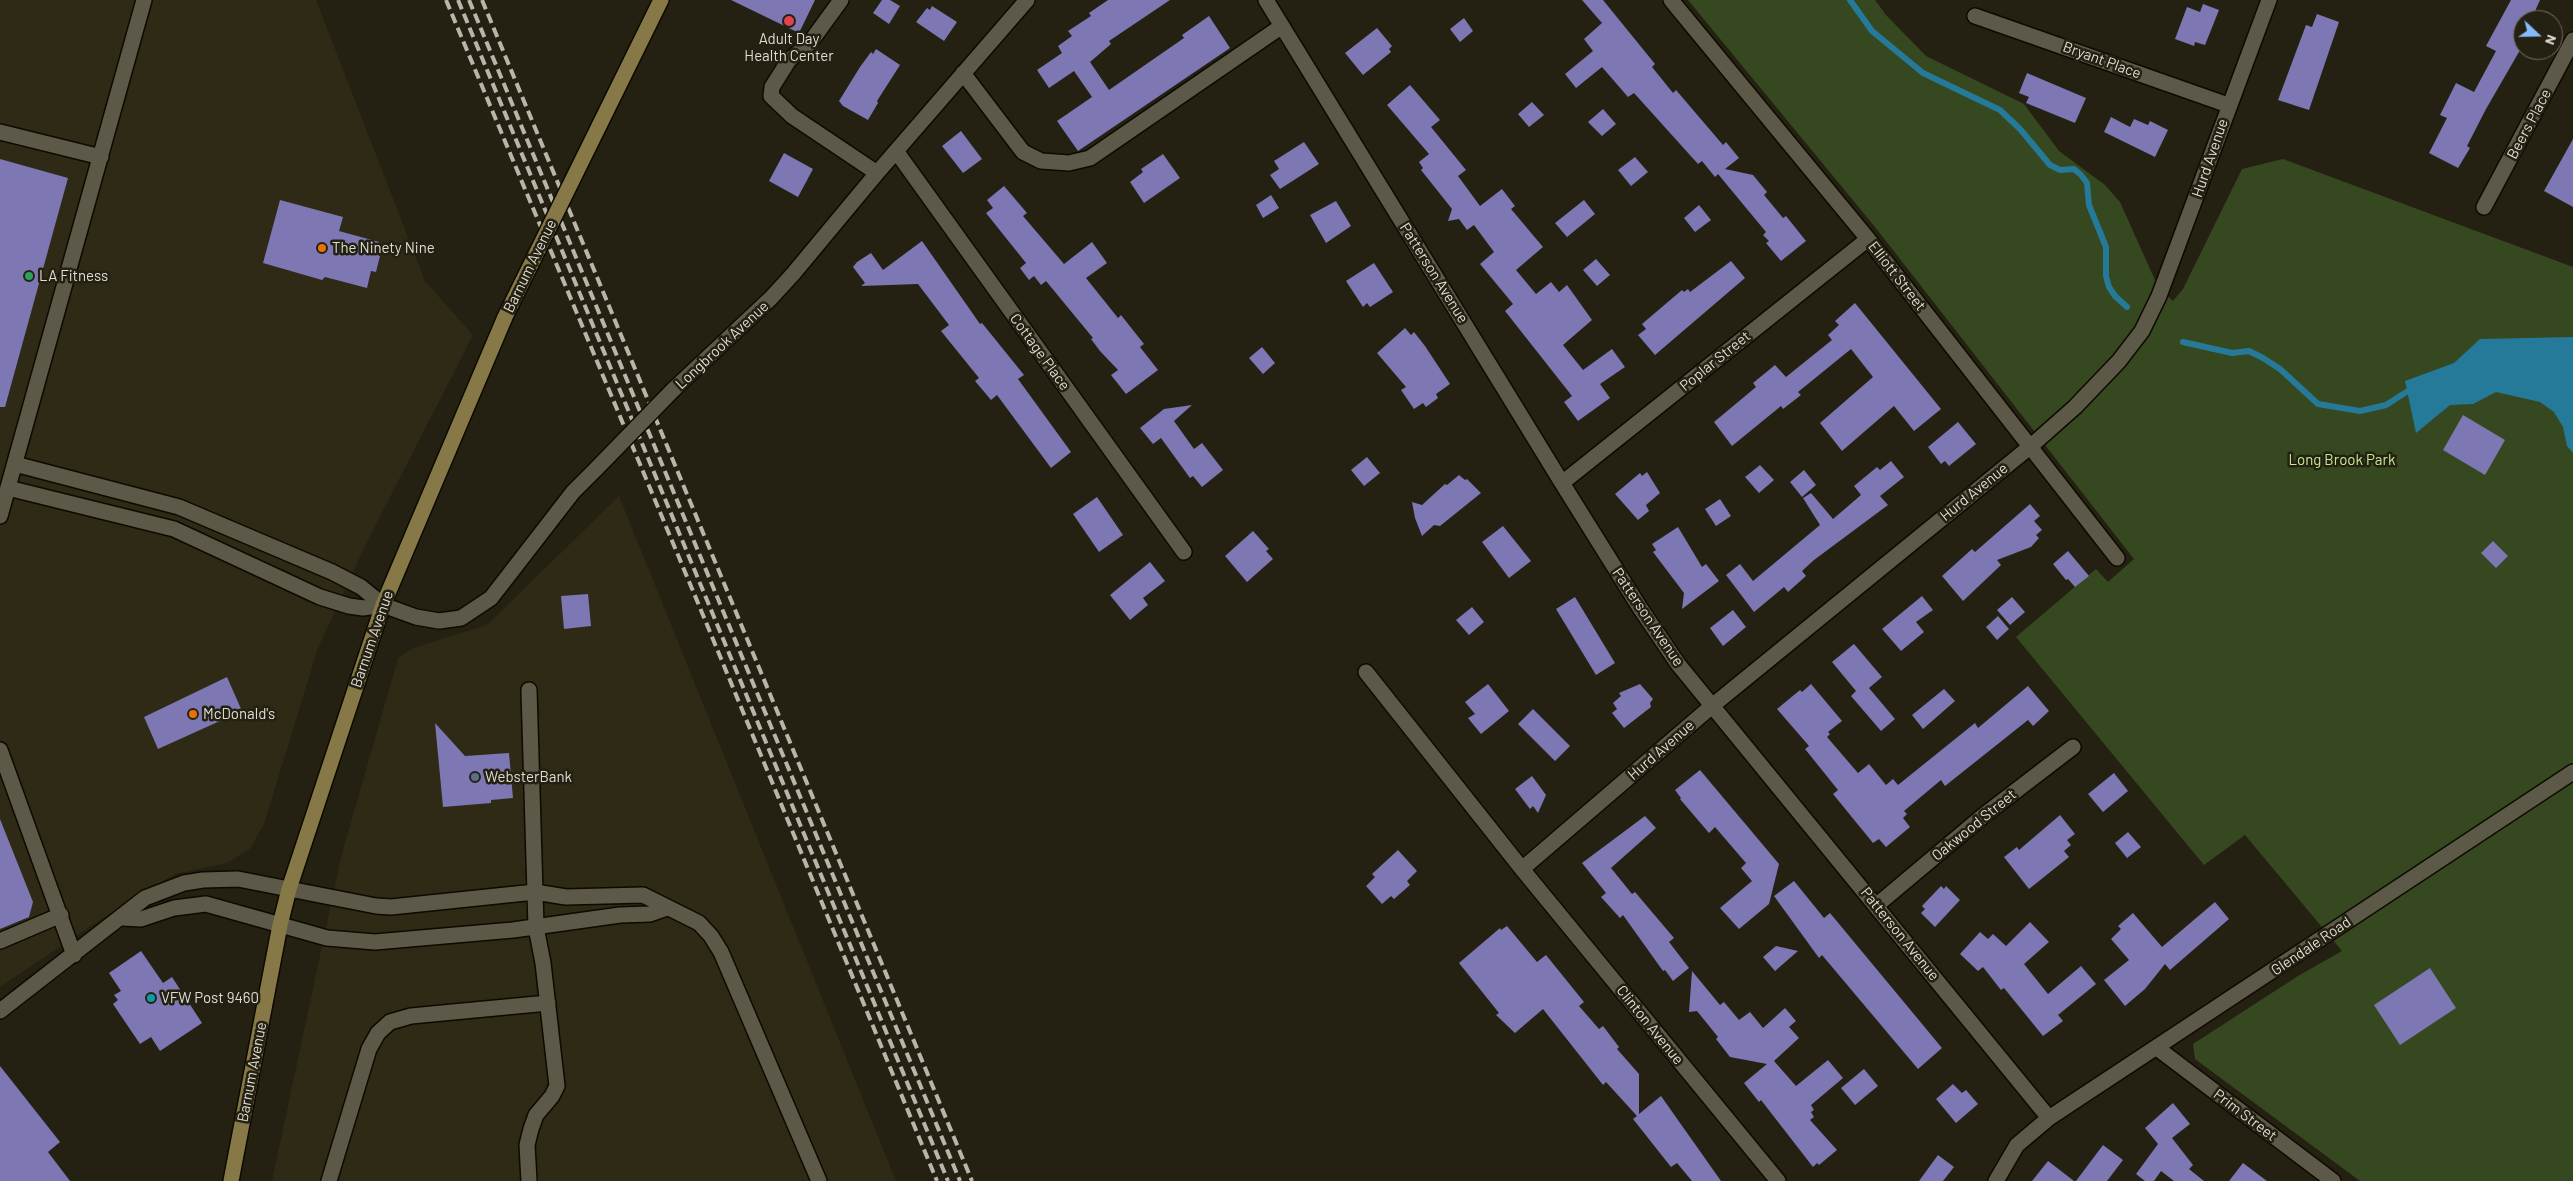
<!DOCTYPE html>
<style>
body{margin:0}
#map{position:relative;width:2573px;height:1181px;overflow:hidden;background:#242112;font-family:Barlow,sans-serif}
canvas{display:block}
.north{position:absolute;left:2513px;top:10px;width:50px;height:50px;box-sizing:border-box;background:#242112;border:1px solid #6f6c60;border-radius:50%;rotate:111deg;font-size:14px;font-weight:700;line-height:20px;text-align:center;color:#dfddd4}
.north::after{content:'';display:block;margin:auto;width:18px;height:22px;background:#86bbfb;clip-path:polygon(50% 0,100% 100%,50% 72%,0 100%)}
</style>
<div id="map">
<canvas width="2573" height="1181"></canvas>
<div class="north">N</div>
</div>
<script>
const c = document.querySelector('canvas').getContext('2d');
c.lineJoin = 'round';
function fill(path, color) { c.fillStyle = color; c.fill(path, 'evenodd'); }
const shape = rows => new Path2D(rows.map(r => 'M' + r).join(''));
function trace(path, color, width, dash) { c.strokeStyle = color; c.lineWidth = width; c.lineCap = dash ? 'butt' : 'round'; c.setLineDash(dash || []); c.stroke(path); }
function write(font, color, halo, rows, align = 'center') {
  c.font = font + ' Barlow,sans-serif'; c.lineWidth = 5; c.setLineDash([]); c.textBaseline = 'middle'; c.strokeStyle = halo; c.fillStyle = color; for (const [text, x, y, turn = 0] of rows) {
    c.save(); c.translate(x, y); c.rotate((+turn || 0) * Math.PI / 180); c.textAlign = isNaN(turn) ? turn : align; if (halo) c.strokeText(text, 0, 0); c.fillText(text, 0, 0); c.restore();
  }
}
const built = shape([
 [0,0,316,0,425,281,473,335,365,546,318,648,264,824,250,849,227,863,175,874,98,921,0,987],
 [619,496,896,1181,272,1181,341,857,398,658,413,648,487,625]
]);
const green = shape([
 [1688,0,1875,0,1886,15,1926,56,2024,104,2059,151,2105,185,2120,202,2159,289,2173,301,2183,289,2242,169,2283,159,2573,267,2573,1181,2360,1181,2195,1059,2193,1044,2298,976,2342,951,2245,835,2204,865,2016,637,2096,569,2108,582,2134,559,1875,227]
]);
const water = shape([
 [2573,337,2573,453,2567,446,2563,427,2554,412,2540,402,2496,392,2473,404,2450,405,2416,433,2405,381,2454,363,2480,339]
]);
const stream = shape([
 [1850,0,1872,31,1923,73,2000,110,2020,129,2050,165,2060,170,2074,169,2081,175,2087,183,2089,205,2106,247,2106,276,2109,287,2115,296,2127,307],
 [2183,342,2232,353,2249,351,2263,358,2280,369,2318,404,2360,411,2386,405,2408,391,2415,390]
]);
const building = shape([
 [731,0,815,0,799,33],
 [882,0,890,0,900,6,889,24,873,13],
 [1108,0,1170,0,1109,41,1111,44,1090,62,1109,90,1184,38,1182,35,1209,16,1230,48,1078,151,1057,121,1092,97,1074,71,1049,88,1037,70,1062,53,1058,46,1072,36,1068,31,1091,16,1089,13],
 [1582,0,1603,0,1655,64,1652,67,1673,93,1676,90,1723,145,1726,142,1739,158,1725,169,1753,175,1767,192,1764,195,1783,218,1786,216,1806,241,1781,261,1766,243,1769,241,1763,235,1766,232,1718,174,1715,177,1702,161,1698,164,1634,93,1628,97,1602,67,1576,88,1565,74,1593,51,1584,39,1602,23],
 [2511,0,2540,0,2531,20,2523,20,2523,45,2486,109,2467,146,2470,148,2458,168,2429,153,2447,118,2440,115,2456,83,2474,92,2496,51,2486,46],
 [2203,4,2219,10,2205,45,2195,42,2194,46,2175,39,2187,7,2200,12],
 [932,6,957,22,944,41,916,22,927,8,930,10],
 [2317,14,2339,22,2309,110,2278,100,2306,25,2312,27],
 [1464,18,1473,31,1460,42,1450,29],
 [1377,28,1392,46,1389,49,1391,52,1363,75,1345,53],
 [876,49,900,65,877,101,878,103,868,120,843,106,839,101,860,67,871,52,873,54],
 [2027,73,2086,98,2075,123,2026,103,2029,97,2019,93],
 [1410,85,1440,120,1431,127,1466,170,1458,176,1480,206,1502,189,1515,206,1511,209,1543,247,1516,270,1536,294,1551,282,1559,292,1567,285,1592,320,1563,345,1583,370,1612,349,1625,367,1600,384,1610,398,1578,421,1564,402,1572,396,1505,311,1513,304,1480,264,1494,252,1474,225,1467,230,1459,219,1448,221,1452,209,1421,170,1423,168,1419,162,1429,154,1387,105],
 [1532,102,1544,115,1529,127,1518,114],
 [1603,109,1616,124,1602,136,1588,122],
 [2111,117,2130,127,2134,119,2148,125,2150,121,2168,130,2155,157,2104,132],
 [961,131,982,159,963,173,942,146],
 [2573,139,2573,207,2544,191],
 [1304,142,1319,164,1280,189,1270,175,1279,169,1274,161],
 [784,153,813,169,798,197,769,181],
 [1163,154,1180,178,1144,203,1130,182,1143,172,1141,169],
 [1635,157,1648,172,1631,186,1618,170],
 [0,159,68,178,5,407,0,407],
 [1004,186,1027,213,1023,216,1064,264,1092,242,1107,263,1086,278,1118,318,1121,315,1144,344,1140,347,1158,370,1126,394,1111,375,1118,370,1100,351,1091,339,1093,338,1046,281,1041,285,1034,276,1029,280,1020,268,1026,263,986,213,993,208,987,200],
 [1271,195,1279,208,1263,218,1256,205],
 [280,200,343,217,339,231,379,242,376,254,380,256,376,272,371,271,367,288,325,277,322,280,263,263],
 [1584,200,1595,214,1567,237,1555,223],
 [1336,201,1351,226,1326,243,1310,215],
 [1699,205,1711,220,1695,232,1684,218],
 [922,241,980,324,982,323,1024,375,1018,379,1071,452,1051,468,997,395,991,400,975,381,979,378,941,331,949,325,918,284,861,286,865,283,853,267,857,262,871,253,883,270],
 [1596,259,1610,275,1597,286,1583,270],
 [1731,261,1745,278,1655,355,1638,335,1646,329,1642,324,1682,290,1684,292,1688,289,1690,292],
 [1374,263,1393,292,1370,307,1367,303,1363,307,1346,281],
 [1855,303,1941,409,1914,431,1894,406,1842,451,1820,423,1873,377,1851,349,1798,392,1801,395,1783,409,1781,406,1732,446,1714,422,1756,387,1753,383,1775,365,1786,377,1832,340,1828,335,1839,325,1835,321],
 [1405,328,1411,335,1414,332,1425,346,1450,384,1436,394,1438,398,1426,407,1423,403,1414,409,1401,390,1406,387,1377,353],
 [1262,347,1275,363,1263,374,1249,358],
 [1192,405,1174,421,1194,449,1202,443,1223,470,1202,487,1193,476,1190,478,1161,438,1153,444,1140,428,1164,409],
 [2463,415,2505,440,2485,475,2443,450],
 [1958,422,1976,444,1949,466,1945,461,1941,464,1928,447],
 [1367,457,1380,473,1364,486,1351,470],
 [1891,461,1904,477,1880,496,1888,505,1814,560,1802,571,1806,576,1788,592,1784,587,1754,612,1726,575,1740,564,1753,581,1820,525,1803,498,1811,493,1833,519,1861,495,1854,486,1877,467,1880,470],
 [1760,465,1774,480,1759,493,1745,477],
 [1804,470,1816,485,1802,497,1790,482],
 [1647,472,1660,493,1646,505,1649,511,1638,520,1615,494,1640,473,1642,476],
 [1459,475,1465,480,1467,479,1481,493,1445,522,1440,526,1434,525,1422,536,1415,518,1412,502,1422,505,1445,484,1447,485],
 [1097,497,1123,535,1099,552,1073,514],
 [1720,499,1731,516,1716,526,1705,509],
 [2030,504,2040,516,2034,521,2042,530,2036,535,2039,538,2031,547,1997,560,2001,565,1963,601,1942,576,1972,549,1975,552],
 [1503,526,1531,561,1509,578,1482,542],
 [1678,527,1702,567,1706,564,1719,581,1682,609,1684,593,1653,552,1656,550,1652,544],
 [1253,531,1269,549,1266,551,1273,559,1247,582,1225,556],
 [2493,541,2508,556,2496,568,2481,553],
 [2068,551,2089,576,2075,587,2068,579,2066,580,2053,564],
 [1150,562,1165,581,1143,598,1148,605,1130,620,1110,595],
 [588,594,591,626,564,629,561,596],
 [1922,596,1933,610,1916,622,1924,632,1901,651,1882,629],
 [1575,597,1615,663,1596,675,1556,609],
 [2012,597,2025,612,2010,625,1997,610],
 [1472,607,1484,622,1469,635,1456,620],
 [1733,610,1746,627,1723,646,1710,628],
 [1998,616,2009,629,1997,640,1986,627],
 [1854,644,1882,677,1869,688,1895,719,1881,731,1851,696,1856,691,1832,662],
 [227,677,242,711,158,749,144,717],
 [1488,684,1509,711,1481,734,1468,718,1475,714,1465,702],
 [1640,684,1653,699,1650,703,1651,707,1624,728,1612,713,1617,709,1613,703,1621,696,1619,693],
 [1811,684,1842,721,1828,732,1830,734,1827,737,1858,773,1869,764,1886,785,1893,779,1898,785,1975,723,1978,728,2028,686,2049,711,2033,726,2028,720,1945,786,1941,780,1904,811,1907,814,1903,818,1910,827,1886,847,1879,839,1873,843,1833,794,1838,790,1805,749,1809,746,1777,709,1800,690,1802,692],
 [1944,689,1955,701,1923,729,1912,715],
 [1533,709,1570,746,1555,761,1518,724],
 [435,723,465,756,509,753,513,798,491,800,491,803,443,807],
 [1700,770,1779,864,1769,904,1739,929,1720,908,1752,881,1741,868,1746,863,1715,827,1709,833,1680,799,1681,798,1675,790],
 [2114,773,2128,791,2103,812,2088,794],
 [1532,776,1546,795,1538,813,1533,806,1530,809,1515,789],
 [2060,815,2075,834,2067,840,2071,845,2064,851,2069,857,2029,889,2004,857,2017,847,2019,850],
 [1645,816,1656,828,1611,868,1632,894,1635,892,1674,938,1669,942,1689,968,1673,981,1665,970,1663,971,1623,915,1620,918,1601,897,1606,893,1582,863],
 [0,819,33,902,29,917,0,929],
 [2128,832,2141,847,2127,858,2115,843],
 [1398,850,1417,871,1407,881,1410,885,1394,899,1391,896,1382,904,1366,886,1375,877,1372,874],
 [1794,881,1824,918,1830,913,1942,1048,1918,1069,1822,955,1819,958,1774,896],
 [1941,886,1944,889,1946,886,1960,900,1935,927,1921,913,1925,909,1922,906],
 [2215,902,2229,919,2170,970,2165,964,2145,989,2125,1006,2104,980,2129,960,2111,939,2121,929,2118,926,2133,913,2162,947],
 [2030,922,2049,942,2024,964,2048,994,2081,966,2096,984,2058,1015,2063,1021,2043,1036,2004,988,2001,990,1983,967,1978,971,1960,954,1980,932,1988,939,1993,934,2006,946],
 [1507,926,1537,962,1546,955,1584,1002,1579,1006,1599,1029,1603,1026,1619,1047,1617,1049,1639,1074,1639,1114,1661,1096,1721,1181,1692,1181,1677,1163,1671,1167,1633,1119,1637,1116,1606,1082,1603,1085,1543,1009,1515,1033,1496,1015,1499,1013,1459,963,1500,928,1501,930],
 [1776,946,1798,951,1775,971,1763,957],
 [141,951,163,983,172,977,202,1023,160,1051,151,1037,140,1044,113,1004,118,1000,114,995,121,991,109,973],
 [2430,968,2456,1008,2400,1045,2374,1005],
 [1692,971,1720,1005,1724,1002,1739,1020,1750,1012,1763,1028,1785,1008,1796,1021,1789,1027,1799,1038,1774,1061,1796,1086,1828,1060,1843,1078,1811,1105,1814,1110,1811,1112,1814,1117,1810,1120,1837,1150,1819,1165,1817,1163,1813,1167,1761,1100,1759,1102,1744,1083,1767,1064,1730,1057,1716,1039,1718,1037,1697,1011,1689,1012],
 [0,1066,60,1142,48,1152,70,1181,0,1181],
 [1864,1069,1878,1086,1855,1105,1841,1088],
 [1953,1084,1962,1093,1966,1090,1978,1104,1956,1123,1936,1099],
 [2173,1103,2190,1124,2172,1138,2193,1165,2189,1169,2204,1181,2174,1181,2161,1171,2154,1181,2145,1181,2136,1174,2158,1144,2145,1128],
 [2103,1145,2123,1160,2107,1181,2076,1181],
 [1938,1155,1954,1167,1943,1181,1919,1181],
 [2048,1161,2074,1181,2032,1181],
 [2243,1163,2267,1181,2229,1181]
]);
const minor = shape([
 [841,0,809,44,789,60,772,87,771,96,792,116,877,173],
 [1266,0,1562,483,1640,608,1678,664,2049,1118,2017,1145,1996,1181],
 [1671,0,1868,239,2117,558],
 [1975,16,2228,105],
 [963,73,1023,152,1041,161,1069,163,1090,158,1282,26],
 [0,132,101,157],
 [896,151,1184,552],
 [2484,207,2573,40],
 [673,390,771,298,793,274,877,173,1027,0],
 [15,464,179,507,332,572,361,587,383,605,416,617,439,621,461,618,491,598,573,492,597,468],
 [1562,483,1868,239],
 [8,488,174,529,320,597,349,606,363,608,383,605],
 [0,516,144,0],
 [1366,672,1522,869,1778,1181],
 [529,690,536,927,543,963,557,1086,552,1096,536,1115,531,1129,527,1145,529,1181],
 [0,750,74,955],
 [1522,869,1712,706,2031,446,2075,407,2119,361,2142,331,2159,296,2269,0],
 [1877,905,1983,816,2073,747],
 [123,918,141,919,174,908,206,904,327,938,375,942,513,930,620,915,650,914,667,908],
 [0,941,61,915],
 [0,1011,145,898,184,883,203,880,238,879,376,906,391,907,535,892,566,897,643,895,699,923,711,936,721,952,819,1181],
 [2157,1048,2333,1181],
 [2049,1118,2573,772],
 [329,1181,369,1049,378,1033,390,1022,411,1016,548,1003]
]);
const major = shape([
 [599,126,661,0],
 [231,1181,280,925,289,889,383,605,505,317]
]);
const rail = shape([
 [446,0,698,603,937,1181],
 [458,0,948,1181],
 [469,0,960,1181],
 [482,0,972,1181]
]);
const minorBridge = shape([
 [597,468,673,390]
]);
const majorBridge = shape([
 [505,317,599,126]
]);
const markers = [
 [789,21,6,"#e0444e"],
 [322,248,5,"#e8710a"],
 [29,276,5,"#2e9e5b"],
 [193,714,5,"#e8710a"],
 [475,777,5,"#5c6f8a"],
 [151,998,5,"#0f9aa8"]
];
const poiNames = [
 ["Adult Day",789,39,"center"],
 ["Health Center",789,56,"center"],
 ["The Ninety Nine",332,248],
 ["LA Fitness",39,276],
 ["McDonald's",203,714],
 ["WebsterBank",485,777],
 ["VFW Post 9460",161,998]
];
const streetNames = [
 ["Bryant Place",2102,60,20],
 ["Beers Place",2529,124,-62],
 ["Hurd Avenue",2210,158,-71],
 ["Barnum Avenue",530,266,-64],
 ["Patterson Avenue",1434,273,58],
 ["Elliott Street",1897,276,52],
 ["Longbrook Avenue",722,345,-43],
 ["Cottage Place",1040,352,54],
 ["Poplar Street",1715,361,-39],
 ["Hurd Avenue",1974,492,-39],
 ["Patterson Avenue",1648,617,56],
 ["Barnum Avenue",372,639,-71],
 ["Hurd Avenue",1661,750,-41],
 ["Oakwood Street",1974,825,-39],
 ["Patterson Avenue",1900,934,51],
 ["Glendale Road",2311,946,-34],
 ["Clinton Avenue",1650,1025,51],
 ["Barnum Avenue",252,1072,-79],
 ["Prim Street",2245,1115,37]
];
const parkNames = [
 ["Long Brook Park",2342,460]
];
fill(built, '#2e2a15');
fill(green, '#36481f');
fill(water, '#267a99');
trace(stream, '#267a99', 6);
fill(building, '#7d77b3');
trace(minor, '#0d0a01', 18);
trace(major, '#0d0a01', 18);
trace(minor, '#5d5949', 15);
trace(major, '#867947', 15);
trace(rail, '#b8b6ab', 4, [10, 5]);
trace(minorBridge, '#0d0a01', 18, []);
trace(majorBridge, '#0d0a01', 18, []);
trace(minorBridge, '#5d5949', 15);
trace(majorBridge, '#867947', 15);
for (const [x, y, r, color] of markers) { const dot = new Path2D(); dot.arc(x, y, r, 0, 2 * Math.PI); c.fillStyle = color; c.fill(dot); trace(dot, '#242112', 2); }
write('15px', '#dfddd4', '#242112', poiNames, 'left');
write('15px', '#dfddd4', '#242112', streetNames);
write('15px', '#c1e991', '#242112', parkNames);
</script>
